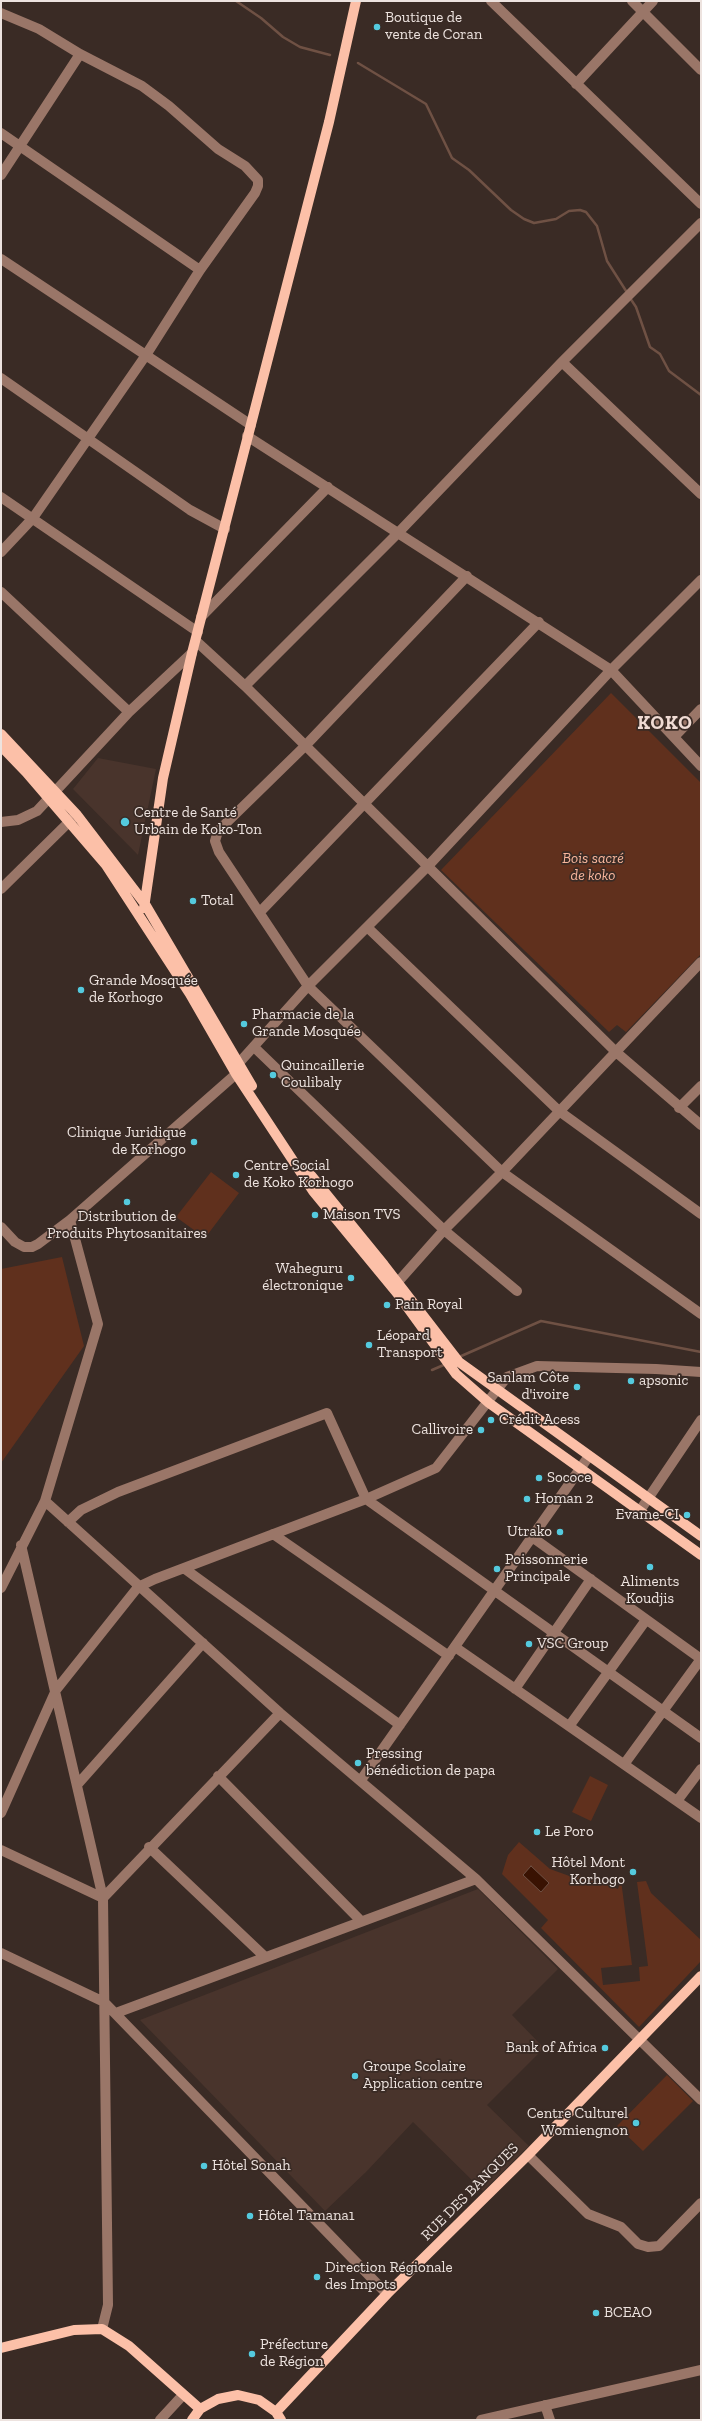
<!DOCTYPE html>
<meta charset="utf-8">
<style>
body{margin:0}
#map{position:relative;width:702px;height:2421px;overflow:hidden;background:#3a2b25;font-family:"Zilla Slab",serif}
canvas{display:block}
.frame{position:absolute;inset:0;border:2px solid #ede3df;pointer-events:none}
</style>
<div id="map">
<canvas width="702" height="2421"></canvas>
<div class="frame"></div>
</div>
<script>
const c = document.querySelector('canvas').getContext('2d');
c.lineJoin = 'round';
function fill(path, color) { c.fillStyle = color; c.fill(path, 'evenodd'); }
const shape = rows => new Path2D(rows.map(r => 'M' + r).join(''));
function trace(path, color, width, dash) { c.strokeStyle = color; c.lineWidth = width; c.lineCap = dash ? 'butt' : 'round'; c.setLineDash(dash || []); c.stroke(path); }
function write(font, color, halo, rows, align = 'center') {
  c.font = font + ' "Zilla Slab",serif'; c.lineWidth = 3.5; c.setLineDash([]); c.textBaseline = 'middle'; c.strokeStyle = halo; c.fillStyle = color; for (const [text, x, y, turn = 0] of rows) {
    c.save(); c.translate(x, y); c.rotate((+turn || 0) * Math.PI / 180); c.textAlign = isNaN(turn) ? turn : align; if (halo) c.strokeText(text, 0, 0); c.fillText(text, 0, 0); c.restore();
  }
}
const built = shape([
 [98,758,156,769,138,855,73,789],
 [478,1889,558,1969,512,2015,544,2048,487,2105,529,2146,483,2191,413,2122,366,2172,325,2211,140,2020]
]);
const green = shape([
 [611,693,701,783,701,954,626,1032,617,1025,609,1032,441,870],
 [211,1172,239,1193,205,1238,176,1217],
 [62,1257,84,1346,1,1463,1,1269],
 [590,1776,608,1785,591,1821,572,1812],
 [519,1842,550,1869,575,1878,576,1874,618,1889,621,1880,632,1965,601,1968,603,1985,640,1981,639,1967,648,1966,637,1882,646,1881,651,1893,701,1940,701,1961,639,2027,541,1928,548,1920,502,1874,508,1855],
 [667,2075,693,2101,643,2151,617,2126]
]);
const water = shape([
 [531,1866,549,1883,541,1892,523,1875,531,1866]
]);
const stream = shape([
 [236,1,261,18,283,37,300,47,330,55],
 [358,63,426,104,452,158,469,170,511,210,524,219,534,223,556,219,569,211,580,210,586,212,597,226,607,261,628,294],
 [630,298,636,307,650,347,660,354,669,371,701,395],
 [459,1357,541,1321,701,1352],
 [432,1370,446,1364]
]);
const minor = shape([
 [491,1,701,204],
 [632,1,701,70],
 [1,13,39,29,80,54,142,86,169,106,218,149,245,166,258,180,258,186,255,193,200,270,146,355,33,518,1,552],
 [576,84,653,1],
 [1,133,200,270],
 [1,175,80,54],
 [1,259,251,425],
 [562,362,701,494],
 [1,378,190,510,225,529],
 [247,436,611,670,701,766],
 [1,497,198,632],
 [467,576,305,746,218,831,215,841,219,852,308,986,502,1172,701,1314],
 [1,592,129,712],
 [201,617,328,487],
 [196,641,245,686,616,1052,701,1125],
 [245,686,398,533,562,362,701,223],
 [674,737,701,709],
 [1,822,18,820,37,811,129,712,192,653],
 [1,889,75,816],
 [260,912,539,622],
 [367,927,559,1111,701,1214],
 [254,1047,444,1230,517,1291],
 [679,1108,701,1086],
 [1,1227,15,1242,24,1247,32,1247,38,1244,70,1220,236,1074,238,1064,308,986,428,866,611,670,701,580],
 [397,1291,397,1283,444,1230,502,1172,701,962],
 [45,1501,280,1713,476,1879,701,2100],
 [639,1512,701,1420],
 [68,1522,81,1510,118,1492,327,1413,366,1499,701,1738],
 [273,1534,449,1656],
 [532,1537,701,1659],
 [21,1545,103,1898,108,2305,102,2329],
 [185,1569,400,1725],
 [1,1588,45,1501,98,1324,70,1220],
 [455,1647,701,1818],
 [515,1689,591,1579],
 [570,1725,646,1620],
 [625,1763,701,1659],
 [218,1776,361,1921],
 [361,1780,589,1456],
 [77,1785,203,1643],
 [677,1801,701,1769],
 [1,1813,56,1690,138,1587,155,1579,366,1499,436,1468,507,1377,537,1366,656,1369,701,1372],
 [149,1847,265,1957],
 [1,1850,103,1898,280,1713],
 [1,1953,104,2002,387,2294],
 [116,2013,476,1879],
 [528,2155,588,2214,621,2227,638,2244,648,2247,659,2246,701,2203],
 [545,2405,550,2420],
 [160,2420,183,2395],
 [481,2420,701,2370]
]);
const major = shape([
 [1,734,77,815,145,904,252,1086],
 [1,746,26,772,106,865,190,994,236,1074,313,1191,397,1293,456,1374,489,1403,701,1555],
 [144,908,163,778,192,653,329,122,356,1],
 [305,1168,384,1265,459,1362,701,1536],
 [1,2348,74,2330,102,2329,129,2346,200,2409],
 [276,2412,387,2294,528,2155,701,1976],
 [192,2420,200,2409,218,2399,238,2395,259,2400,276,2412,281,2420]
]);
const markers = [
 [377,27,4,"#54cade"],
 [125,822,5,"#54cade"],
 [193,901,4,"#54cade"],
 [81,990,4,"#54cade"],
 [244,1024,4,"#54cade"],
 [273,1075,4,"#54cade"],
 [194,1142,4,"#54cade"],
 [236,1175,4,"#54cade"],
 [127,1202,4,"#54cade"],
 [315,1215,4,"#54cade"],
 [351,1278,4,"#54cade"],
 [387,1305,4,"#54cade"],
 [369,1345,4,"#54cade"],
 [631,1381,4,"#54cade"],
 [577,1387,4,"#54cade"],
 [491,1420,4,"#54cade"],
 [481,1430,4,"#54cade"],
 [539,1478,4,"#54cade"],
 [527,1499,4,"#54cade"],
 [687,1515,4,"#54cade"],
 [560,1532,4,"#54cade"],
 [650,1567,4,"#54cade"],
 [497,1569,4,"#54cade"],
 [529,1644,4,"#54cade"],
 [358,1763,4,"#54cade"],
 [537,1832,4,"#54cade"],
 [633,1872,4,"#54cade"],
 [605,2048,4,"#54cade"],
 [355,2076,4,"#54cade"],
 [636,2123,4,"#54cade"],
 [204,2166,4,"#54cade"],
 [250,2216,4,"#54cade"],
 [317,2277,4,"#54cade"],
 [596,2313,4,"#54cade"],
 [252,2354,4,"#54cade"]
];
const poiNames = [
 ["Boutique de",385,18],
 ["vente de Coran",385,35],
 ["Centre de Santé",134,813],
 ["Urbain de Koko-Ton",134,830],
 ["Total",201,901],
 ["Grande Mosquée",89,981],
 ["de Korhogo",89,998],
 ["Pharmacie de la",252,1015],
 ["Grande Mosquée",252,1032],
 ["Quincaillerie",281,1066],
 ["Coulibaly",281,1083],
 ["Clinique Juridique",186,1133,"right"],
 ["de Korhogo",186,1150,"right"],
 ["Centre Social",244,1166],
 ["de Koko Korhogo",244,1183],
 ["Maison TVS",323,1215],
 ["Distribution de",127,1217,"center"],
 ["Produits Phytosanitaires",127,1234,"center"],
 ["Waheguru",343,1269,"right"],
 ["électronique",343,1286,"right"],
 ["Pain Royal",395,1305],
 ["Léopard",377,1336],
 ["Transport",377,1353],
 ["Sanlam Côte",569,1378,"right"],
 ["d'ivoire",569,1395,"right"],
 ["apsonic",639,1381],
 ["Crédit Acess",499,1420],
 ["Callivoire",473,1430,"right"],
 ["Sococe",547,1478],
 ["Homan 2",535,1499],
 ["Evame-CI",679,1515,"right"],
 ["Utrako",552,1532,"right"],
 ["Poissonnerie",505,1560],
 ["Principale",505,1577],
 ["Aliments",650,1582,"center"],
 ["Koudjis",650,1599,"center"],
 ["VSC Group",537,1644],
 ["Pressing",366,1754],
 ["bénédiction de papa",366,1771],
 ["Le Poro",545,1832],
 ["Hôtel Mont",625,1863,"right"],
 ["Korhogo",625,1880,"right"],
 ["Bank of Africa",597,2048,"right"],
 ["Groupe Scolaire",363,2067],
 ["Application centre",363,2084],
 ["Centre Culturel",628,2114,"right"],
 ["Womiengnon",628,2131,"right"],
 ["Hôtel Sonah",212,2166],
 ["Hôtel Tamana1",258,2216],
 ["Direction Régionale",325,2268],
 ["des Impots",325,2285],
 ["BCEAO",604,2313],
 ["Préfecture",260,2345],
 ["de Région",260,2362]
];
const parkNames = [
 ["Bois sacré",593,859],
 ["de koko",593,876]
];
const streetNames = [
 ["RUE DES BANQUES",470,2192,-45]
];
const districtNames = [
 ["KOKO",665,724]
];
fill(built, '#49342c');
fill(green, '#60301d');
fill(water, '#391202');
trace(water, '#6f5144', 1);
trace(stream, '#6f5144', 2.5);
trace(minor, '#9a7668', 10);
trace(major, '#fcc0a8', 10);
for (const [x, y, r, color] of markers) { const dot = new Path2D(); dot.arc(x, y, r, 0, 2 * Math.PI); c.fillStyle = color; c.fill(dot); trace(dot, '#3a2b25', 1.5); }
write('15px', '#ede3df', '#3a2b25', poiNames, 'left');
write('italic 15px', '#f9b69c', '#3a2b25', parkNames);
write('15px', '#ede3df', '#3a2b25', streetNames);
c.letterSpacing = '1px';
write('bold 19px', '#f0dbd4', '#3a2b25', districtNames);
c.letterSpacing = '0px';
</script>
